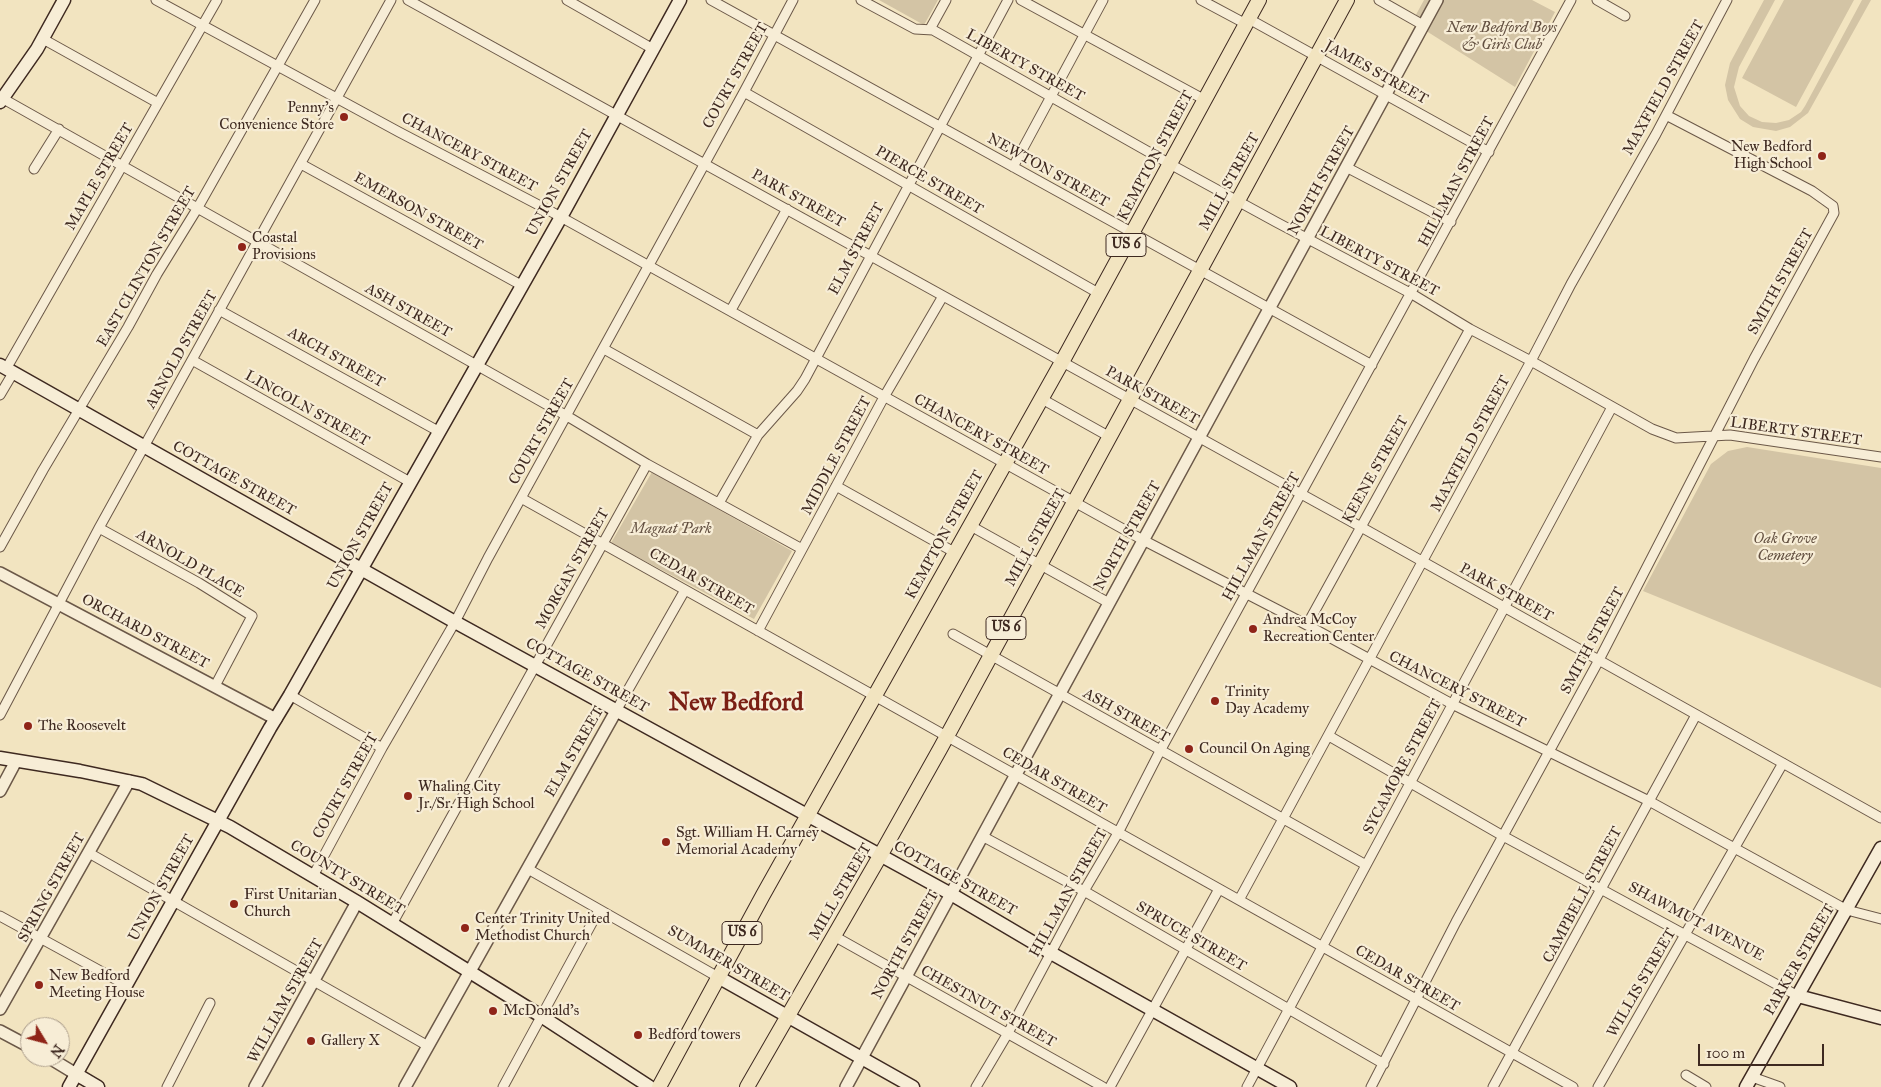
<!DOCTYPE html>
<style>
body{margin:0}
#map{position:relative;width:1881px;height:1087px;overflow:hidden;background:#f2e4c0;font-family:"IM FELL Great Primer",serif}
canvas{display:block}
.north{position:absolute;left:20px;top:1017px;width:50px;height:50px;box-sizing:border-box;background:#f7edd6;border:1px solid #ad9f8d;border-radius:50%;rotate:127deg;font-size:14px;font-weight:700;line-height:20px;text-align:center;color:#3e2920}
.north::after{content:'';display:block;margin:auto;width:18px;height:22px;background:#8f2418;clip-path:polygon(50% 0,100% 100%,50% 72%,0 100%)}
.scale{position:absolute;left:1698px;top:1044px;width:126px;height:22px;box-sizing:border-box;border:2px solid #3e2920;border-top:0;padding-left:6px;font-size:15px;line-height:18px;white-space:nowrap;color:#3e2920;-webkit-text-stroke:4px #f7edd6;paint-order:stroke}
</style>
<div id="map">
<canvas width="1881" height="1087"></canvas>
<div class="north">N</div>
<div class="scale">100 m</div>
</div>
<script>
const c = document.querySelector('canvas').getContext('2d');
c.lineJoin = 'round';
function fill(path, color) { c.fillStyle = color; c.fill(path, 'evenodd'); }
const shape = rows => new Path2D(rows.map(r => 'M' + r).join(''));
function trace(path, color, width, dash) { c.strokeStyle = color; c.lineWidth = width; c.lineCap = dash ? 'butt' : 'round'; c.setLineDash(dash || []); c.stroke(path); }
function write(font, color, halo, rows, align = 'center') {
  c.font = font + ' "IM FELL Great Primer",serif'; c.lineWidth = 4.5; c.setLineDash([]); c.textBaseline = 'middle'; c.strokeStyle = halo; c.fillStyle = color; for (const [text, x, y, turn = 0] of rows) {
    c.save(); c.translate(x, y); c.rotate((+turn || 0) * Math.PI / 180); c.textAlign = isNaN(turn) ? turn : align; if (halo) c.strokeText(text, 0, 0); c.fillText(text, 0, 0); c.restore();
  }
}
const green = shape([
 [879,0,938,0,924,25],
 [1424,0,1532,0,1555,12,1515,87,1412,22],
 [1764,0,1775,0,1739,67,1734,87,1740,106,1749,116,1762,122,1776,123,1789,120,1801,112,1805,106,1862,0,1871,0,1808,113,1790,127,1776,131,1753,127,1740,119,1728,100,1725,85,1730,63],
 [1784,0,1854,0,1796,107,1742,78],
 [1747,447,1881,468,1881,688,1643,591,1711,464,1728,451],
 [652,472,792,551,754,619,611,543]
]);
const minor = shape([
 [156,0,399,132,550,211,1143,540,1307,625,1452,704,1649,801,1847,910,1881,919],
 [408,0,1361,527,1881,818],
 [567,0,653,49],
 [711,0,1372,365],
 [861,0,915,29,933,30,1170,164,1276,222,1412,294,1470,329,1531,361,1652,429,1676,438,1730,435,1881,457],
 [1021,0,1205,100],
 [1201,0,1246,24],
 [1379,0,1423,25],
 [1597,0,1625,16],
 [1249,19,1489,152],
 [930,29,946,0],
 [43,39,158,103],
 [744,92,1100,294],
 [0,97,567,416,647,464,802,549],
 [301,164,521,285],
 [1013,167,1103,0],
 [1346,167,1451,222],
 [34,169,59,129],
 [219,310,438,431],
 [731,310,787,209],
 [604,349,758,435],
 [192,360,410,482],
 [6,369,217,0],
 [0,395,13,373],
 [1042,399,1110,437],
 [836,486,954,552],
 [521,498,1573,1087],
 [719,503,758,435,797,391,805,379,1008,0],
 [969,525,1109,603],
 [99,528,199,583,252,616,215,686],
 [0,547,43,470,128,327,157,274,197,209,315,0],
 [1307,625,1470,329],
 [758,631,884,397,943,296],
 [953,634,1366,865],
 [290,695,382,748],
 [616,711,685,590],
 [0,715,99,528,391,0],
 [1329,736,1503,836,1798,996],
 [982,836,1084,891,1384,1064],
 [89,853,428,1046],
 [528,869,718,977],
 [313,876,382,748,455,622,488,558,744,92,793,0],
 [1239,900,1531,361,1571,284,1656,134,1727,0],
 [0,916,126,985],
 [392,924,647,464],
 [834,936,1103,1087],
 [1686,1075,1706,1087],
 [1752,1077,1780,1087],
 [167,1087,210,1003],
 [503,1087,599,910],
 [976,1087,1008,1033,1084,891,1118,833,1160,751,1571,0],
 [1110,1087,1219,889],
 [1247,1087,1612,407],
 [1371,1087,1456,922,1599,660,1754,359,1834,213,1833,206,1812,191,1666,115],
 [1493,1087,1696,715],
 [1598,1087,1783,763]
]);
const tertiary = shape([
 [0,573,276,719],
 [0,791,16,761],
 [0,1009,129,781],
 [0,1031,30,1047],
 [48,1057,76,1074],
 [255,1087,357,902],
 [405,1087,616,711],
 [846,1087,1437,0]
]);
const secondary = shape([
 [0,102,37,49,64,0],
 [0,365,455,622,951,894,1051,953,1290,1087],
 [0,758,80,771,142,784,230,827,357,902,541,1016,650,1087],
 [718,977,913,1087],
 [1798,996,1881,1018],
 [76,1074,98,1087],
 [69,1087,270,728,290,695,561,217,680,0],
 [1746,1087,1881,848]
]);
const primary = shape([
 [659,1087,763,895,1062,362,1259,0],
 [747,1087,880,856,940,749,1347,0]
]);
const markers = [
 [344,117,5,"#8f2418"],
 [1822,156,5,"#8f2418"],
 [242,247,5,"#8f2418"],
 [1253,629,5,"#8f2418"],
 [1215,701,5,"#8f2418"],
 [28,726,5,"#8f2418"],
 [1189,749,5,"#8f2418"],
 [408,796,5,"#8f2418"],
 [666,842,5,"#8f2418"],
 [234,904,5,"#8f2418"],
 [465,928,5,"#8f2418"],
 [39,985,5,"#8f2418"],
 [493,1011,5,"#8f2418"],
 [638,1035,5,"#8f2418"],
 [311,1041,5,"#8f2418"]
];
const shields = [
 [1126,245,40],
 [1006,628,40],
 [742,933,40]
];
const shieldNames = [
 ["US 6",1126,245],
 ["US 6",1006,628],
 ["US 6",742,933]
];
const parkNames = [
 ["New Bedford Boys",1502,28],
 ["& Girls Club",1502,45],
 ["Magnat Park",671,529],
 ["Oak Grove",1785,539],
 ["Cemetery",1785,556]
];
const streetNames = [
 ["LIBERTY STREET",1025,66,29],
 ["JAMES STREET",1376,73,29],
 ["COURT STREET",736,76,-61],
 ["MAXFIELD STREET",1664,88,-61],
 ["CHANCERY STREET",469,153,28],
 ["KEMPTON STREET",1156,156,-62],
 ["NEWTON STREET",1048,171,29],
 ["MAPLE STREET",100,177,-60],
 ["PIERCE STREET",929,181,30],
 ["NORTH STREET",1322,181,-61],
 ["MILL STREET",1230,182,-61],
 ["HILLMAN STREET",1457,182,-62],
 ["UNION STREET",560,183,-61],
 ["PARK STREET",798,199,29],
 ["EMERSON STREET",418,212,29],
 ["ELM STREET",857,249,-62],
 ["LIBERTY STREET",1379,262,28],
 ["EAST CLINTON STREET",147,267,-60],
 ["SMITH STREET",1781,282,-61],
 ["ASH STREET",408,311,29],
 ["ARNOLD STREET",182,350,-61],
 ["ARCH STREET",336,358,29],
 ["PARK STREET",1152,396,29],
 ["LINCOLN STREET",307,409,29],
 ["COURT STREET",542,432,-61],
 ["LIBERTY STREET",1796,432,8],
 ["CHANCERY STREET",981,435,29],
 ["MAXFIELD STREET",1471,444,-62],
 ["MIDDLE STREET",837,456,-62],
 ["KEENE STREET",1376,470,-61],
 ["COTTAGE STREET",234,479,29],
 ["KEMPTON STREET",945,535,-61],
 ["UNION STREET",361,536,-61],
 ["NORTH STREET",1128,536,-61],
 ["HILLMAN STREET",1262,537,-61],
 ["MILL STREET",1036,538,-61],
 ["ARNOLD PLACE",190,564,30],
 ["MORGAN STREET",573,569,-61],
 ["CEDAR STREET",701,582,30],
 ["PARK STREET",1506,593,29],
 ["ORCHARD STREET",145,632,28],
 ["SMITH STREET",1593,641,-62],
 ["COTTAGE STREET",587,676,29],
 ["CHANCERY STREET",1457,690,27],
 ["ASH STREET",1126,716,29],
 ["ELM STREET",575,752,-60],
 ["SYCAMORE STREET",1403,767,-62],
 ["CEDAR STREET",1054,781,30],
 ["COURT STREET",346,786,-61],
 ["COUNTY STREET",347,878,31],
 ["COTTAGE STREET",955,879,29],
 ["SPRING STREET",52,888,-61],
 ["UNION STREET",162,888,-61],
 ["MILL STREET",841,892,-60],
 ["HILLMAN STREET",1069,893,-61],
 ["CAMPBELL STREET",1583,895,-62],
 ["SHAWMUT AVENUE",1696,922,28],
 ["SPRUCE STREET",1191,937,30],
 ["NORTH STREET",906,945,-61],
 ["PARKER STREET",1800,960,-60],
 ["SUMMER STREET",728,964,30],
 ["CEDAR STREET",1407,979,30],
 ["WILLIS STREET",1642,983,-60],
 ["WILLIAM STREET",286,1001,-61],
 ["CHESTNUT STREET",988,1007,29]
];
const poiNames = [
 ["Penny's",334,108,"right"],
 ["Convenience Store",334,125,"right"],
 ["New Bedford",1812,147,"right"],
 ["High School",1812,164,"right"],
 ["Coastal",252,238],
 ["Provisions",252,255],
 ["Andrea McCoy",1263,620],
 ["Recreation Center",1263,637],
 ["Trinity",1225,692],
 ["Day Academy",1225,709],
 ["The Roosevelt",38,726],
 ["Council On Aging",1199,749],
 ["Whaling City",418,787],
 ["Jr./Sr. High School",418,804],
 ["Sgt. William H. Carney",676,833],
 ["Memorial Academy",676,850],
 ["First Unitarian",244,895],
 ["Church",244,912],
 ["Center Trinity United",475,919],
 ["Methodist Church",475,936],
 ["New Bedford",49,976],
 ["Meeting House",49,993],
 ["McDonald's",503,1011],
 ["Bedford towers",648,1035],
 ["Gallery X",321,1041]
];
const townNames = [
 ["New Bedford",736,704]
];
fill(green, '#d3c4a5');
trace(minor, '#6b5848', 11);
trace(tertiary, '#6b5848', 14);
trace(secondary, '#3e2920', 15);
trace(primary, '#3e2920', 16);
trace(minor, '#f7edd6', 9);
trace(tertiary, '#f7edd6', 11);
trace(secondary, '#f7edd6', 12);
trace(primary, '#f2e4c0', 14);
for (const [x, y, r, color] of markers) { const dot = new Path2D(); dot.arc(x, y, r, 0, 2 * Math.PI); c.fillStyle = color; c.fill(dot); trace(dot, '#f7edd6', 2); }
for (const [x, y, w] of shields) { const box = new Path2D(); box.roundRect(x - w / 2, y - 11.5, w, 23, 4); c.fillStyle = '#f7edd6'; c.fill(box); trace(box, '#3e2920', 1); }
write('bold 14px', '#3e2920', null, shieldNames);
write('italic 15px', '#635041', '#f7edd6', parkNames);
write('15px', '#3e2920', '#f7edd6', streetNames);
write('15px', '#3e2920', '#f7edd6', poiNames, 'left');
write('bold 25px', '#7a1f14', '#f7edd6', townNames);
</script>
